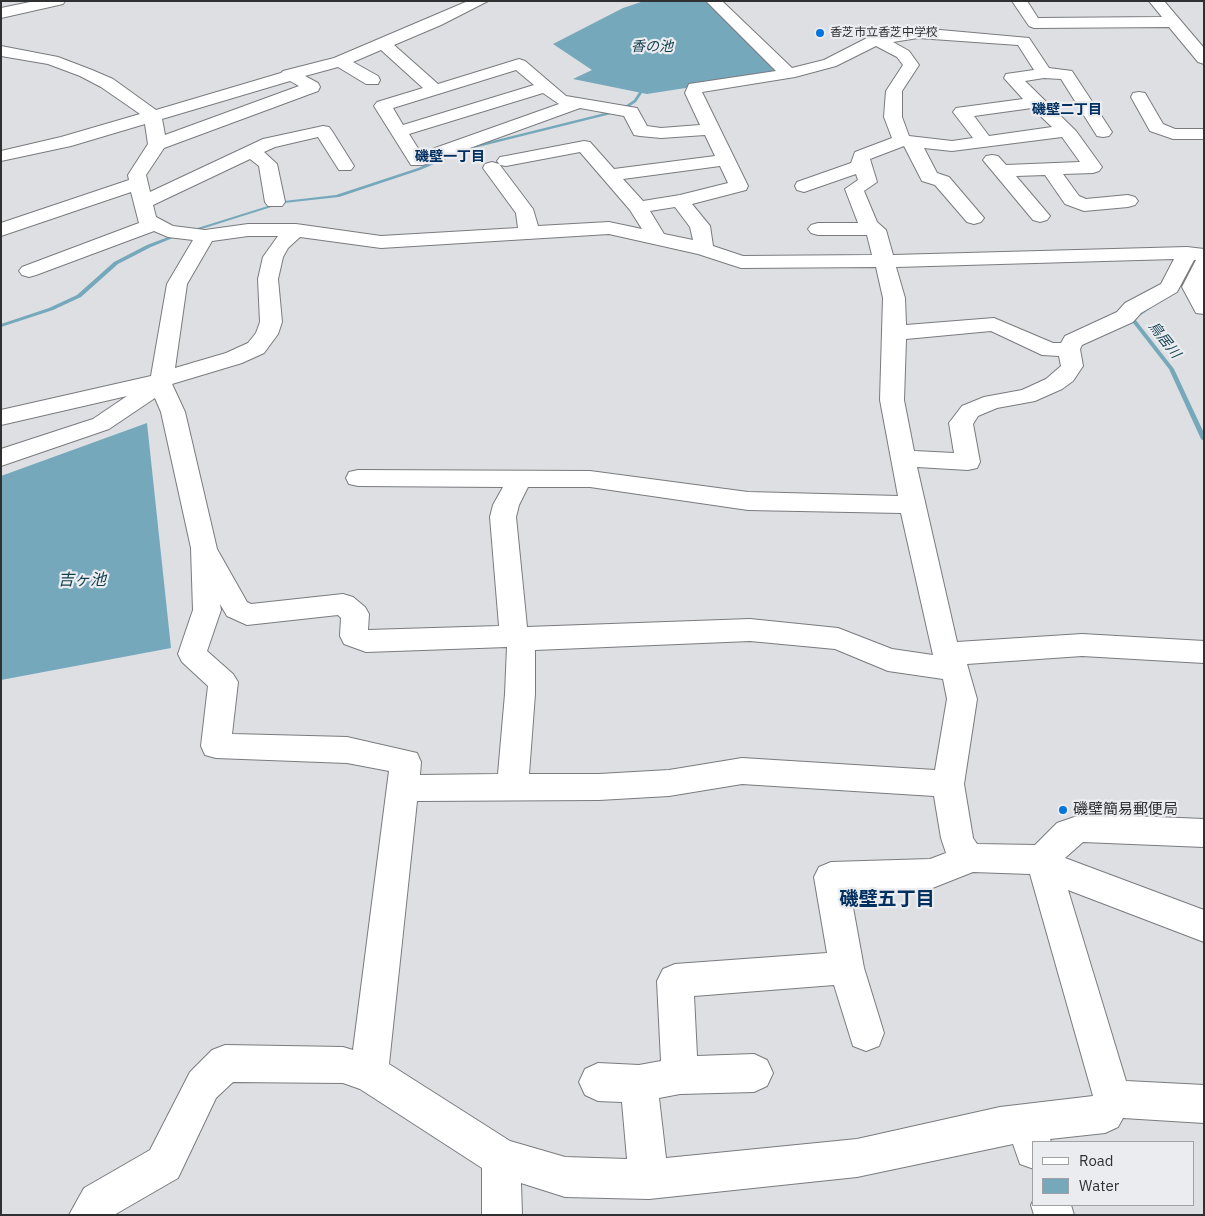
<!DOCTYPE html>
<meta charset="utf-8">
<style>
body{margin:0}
#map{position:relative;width:1205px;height:1216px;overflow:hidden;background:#dddfe3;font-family:"IBM Plex Sans",sans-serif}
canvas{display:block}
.frame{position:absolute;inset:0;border:2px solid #2f3032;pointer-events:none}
.legend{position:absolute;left:1032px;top:1141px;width:162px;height:65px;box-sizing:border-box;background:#eaecf0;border:1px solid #9fa1a4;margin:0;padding:6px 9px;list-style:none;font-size:15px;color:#2f3032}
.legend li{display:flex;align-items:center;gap:10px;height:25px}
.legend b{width:25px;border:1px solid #9fa1a4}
</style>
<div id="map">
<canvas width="1205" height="1216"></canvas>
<div class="frame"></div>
<ul class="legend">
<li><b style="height:6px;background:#fff"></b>Road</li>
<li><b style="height:14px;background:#75a8ba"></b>Water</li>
</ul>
</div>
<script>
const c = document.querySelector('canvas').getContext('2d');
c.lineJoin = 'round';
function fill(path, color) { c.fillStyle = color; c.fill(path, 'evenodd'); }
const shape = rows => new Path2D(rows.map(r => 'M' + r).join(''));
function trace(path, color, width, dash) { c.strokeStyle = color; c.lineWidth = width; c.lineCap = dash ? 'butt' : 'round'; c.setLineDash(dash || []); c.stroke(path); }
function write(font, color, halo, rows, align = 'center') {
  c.font = font + ' "IBM Plex Sans","Noto Sans JP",sans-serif'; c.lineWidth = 4.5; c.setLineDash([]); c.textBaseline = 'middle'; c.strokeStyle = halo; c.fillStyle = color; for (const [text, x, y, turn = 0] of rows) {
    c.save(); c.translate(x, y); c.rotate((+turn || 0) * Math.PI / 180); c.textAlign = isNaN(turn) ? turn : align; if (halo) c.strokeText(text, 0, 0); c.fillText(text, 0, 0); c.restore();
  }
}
const water = shape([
 [644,1,712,1,782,73,647,94,573,79,592,70,553,44,623,8],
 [147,423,171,648,1,680,1,476]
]);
const stream = shape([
 [643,86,646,87,636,102,627,108,611,114,470,149,420,170,339,197,284,203,192,232,188,231,284,201,336,195,418,168,468,147,609,112,625,106,634,100,643,86],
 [176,234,180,235,151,247,118,264,81,297,53,310,1,327,1,324,49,308,77,295,114,262,147,245,176,234],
 [1147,307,1149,307,1151,308,1135,319,1174,369,1204,433,1204,441,1201,439,1169,369,1130,319,1147,307]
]);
const minor = shape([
 [35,1,65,1,63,4,1,18,1,8,35,1],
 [468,1,488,1,441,25,394,45,438,84,519,59,525,61,566,96,637,108,647,126,661,128,700,125,685,93,689,84,776,71,706,1,722,1,792,68,824,60,867,38,918,28,1029,38,1049,68,1072,71,1112,132,1109,136,1103,137,1097,136,1061,79,1044,78,1025,81,1076,131,1102,167,1099,171,1093,173,1063,174,1079,196,1086,199,1128,195,1135,197,1138,201,1135,205,1128,207,1084,211,1065,204,1045,175,1016,176,1050,216,1047,220,1040,222,1033,220,983,160,986,156,992,155,998,156,1006,165,1080,162,1062,137,952,151,924,148,937,173,949,177,984,218,981,222,974,224,967,222,935,185,922,181,904,146,870,159,877,182,864,191,877,222,886,230,893,255,1187,247,1204,249,1204,314,1196,313,1182,287,1196,260,1194,260,1177,292,1141,313,1133,322,1082,345,1080,349,1083,366,1073,381,1062,389,1035,401,997,408,978,416,973,424,980,462,977,468,968,470,917,467,957,642,1082,634,1204,641,1204,663,1082,656,967,664,977,699,964,784,973,838,977,844,1035,845,1057,823,1083,814,1204,819,1204,847,1083,842,1065,858,1204,910,1204,942,1068,890,1126,1081,1204,1085,1204,1123,1123,1118,1118,1127,1105,1133,1050,1139,1051,1142,1034,1142,1034,1169,1020,1164,1013,1144,857,1177,649,1199,565,1197,521,1183,522,1215,482,1215,482,1168,360,1089,343,1083,233,1082,216,1098,178,1178,114,1215,69,1215,84,1188,150,1150,190,1072,212,1050,225,1045,343,1047,353,1050,389,771,347,763,216,758,205,755,201,746,208,686,182,662,178,654,193,610,191,548,161,412,155,398,109,429,1,466,1,449,93,419,127,396,1,425,1,410,151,376,167,284,193,240,168,237,154,231,36,275,29,277,22,275,19,271,22,267,139,223,131,192,1,236,1,223,129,180,128,175,148,144,145,124,71,146,1,161,1,151,61,137,140,114,101,87,80,76,48,64,1,56,1,46,58,57,92,70,113,79,156,110,281,73,283,71,334,58,468,1],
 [918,38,1018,45,1034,70,1006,74,1004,78,1023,99,956,108,953,112,973,138,952,141,909,136,902,117,902,91,919,65,909,51,893,42,918,38],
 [876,46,897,57,903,65,886,91,884,117,892,138,855,152,851,163,797,182,795,186,797,190,804,192,856,174,858,180,845,189,858,223,818,223,811,225,808,229,811,233,818,235,867,235,872,255,743,256,713,246,710,226,692,204,746,190,748,186,702,92,795,77,836,66,876,46],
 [381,50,423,88,377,102,374,106,411,165,423,165,580,108,624,116,634,135,640,136,661,138,705,135,715,156,614,169,590,142,584,141,506,156,500,157,497,161,500,165,506,166,580,152,630,210,642,229,609,222,538,226,533,209,499,164,492,162,485,164,483,168,516,213,518,228,381,236,296,224,248,224,205,230,173,226,156,217,153,205,250,159,259,166,265,202,268,206,282,206,285,202,277,164,264,152,275,147,318,137,339,170,351,170,354,166,332,131,329,127,323,126,263,139,150,192,146,175,164,148,318,91,320,87,318,83,305,76,338,67,366,84,378,84,380,80,378,76,353,62,381,50],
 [516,70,534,85,403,125,393,108,516,70],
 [290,81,299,86,165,135,162,119,290,81],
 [543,93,559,104,421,153,409,134,543,93],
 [1032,108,1052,127,989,136,974,116,1032,108],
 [720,166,728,183,680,195,643,201,623,179,720,166],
 [675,207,690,227,693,240,664,234,650,211,675,207],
 [609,234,698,254,741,268,876,267,883,298,880,400,898,496,748,492,590,471,358,470,349,472,346,478,349,484,358,486,503,487,493,505,490,517,499,626,368,630,369,614,365,607,353,597,343,594,251,604,247,602,217,549,185,412,172,384,242,363,264,353,278,334,282,322,278,279,283,257,288,248,300,237,381,248,609,234],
 [248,236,278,236,263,257,258,279,260,322,256,333,248,343,226,353,175,368,187,284,212,241,248,236],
 [1174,259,1161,284,1125,303,1117,312,1065,336,1061,343,1053,343,994,318,906,325,905,298,896,267,1174,259],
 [991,331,1042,355,1059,356,1061,366,1046,379,1022,390,984,397,962,406,949,423,954,453,914,451,904,400,906,339,991,331],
 [528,487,590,487,748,510,901,513,933,655,892,649,838,628,750,619,527,627,516,517,519,505,528,487],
 [220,604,227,616,247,625,338,615,341,618,340,636,344,644,366,652,507,647,505,694,498,774,420,775,421,762,417,753,347,737,232,734,238,682,233,674,207,651,221,610,220,604],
 [750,641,835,649,888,671,943,679,947,699,935,770,742,758,669,770,599,774,529,774,535,694,535,650,750,641],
 [742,784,934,796,941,838,946,853,930,859,831,862,819,867,814,877,827,953,675,964,663,969,657,981,661,1061,639,1065,598,1063,585,1069,579,1082,585,1095,598,1101,622,1102,627,1159,565,1157,510,1141,389,1064,417,801,599,800,669,796,742,784],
 [973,872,1030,874,1093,1096,1000,1107,857,1139,666,1158,659,1098,680,1094,754,1092,767,1086,773,1073,767,1060,754,1054,697,1056,694,996,834,985,853,1046,866,1051,879,1046,884,1033,864,968,850,891,930,889,973,872],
 [1012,1,1027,1,1038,18,1162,17,1149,1,1164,1,1204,48,1204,64,1198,62,1169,27,1034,28,1029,26,1012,1],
 [1139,92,1145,93,1163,124,1175,129,1204,129,1204,139,1173,139,1150,131,1131,97,1133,93,1139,92],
 [1034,1199,1034,1205,1071,1205,1074,1215,1034,1215,1031,1205,1034,1199]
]);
const markers = [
 [820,33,5,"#0276dd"],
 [1063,810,5,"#0276dd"]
];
const farPoinames = [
 ["香芝市立香芝中学校",830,33]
];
const farWaternames = [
 ["香の池",652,47],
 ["鳥居川",1164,340,52]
];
const farNeighbourhoodnames = [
 ["磯壁二丁目",1067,110],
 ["磯壁一丁目",450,157]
];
const poiNames = [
 ["磯壁簡易郵便局",1073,810]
];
const waterNames = [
 ["吉ヶ池",82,580]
];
const nearNeighbourhoodnames = [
 ["磯壁五丁目",887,900]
];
fill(water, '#75a8ba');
fill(stream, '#75a8ba');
trace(minor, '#797b7e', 2);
fill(minor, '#fff');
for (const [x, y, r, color] of markers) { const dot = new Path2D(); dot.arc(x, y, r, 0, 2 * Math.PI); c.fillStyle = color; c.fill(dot); trace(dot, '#eaecf0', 2); }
write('12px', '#2f3032', '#eaecf0', farPoinames, 'left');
write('italic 14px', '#103e4c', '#eaecf0', farWaternames);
write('bold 14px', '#002f60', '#eaecf0', farNeighbourhoodnames);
write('15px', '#2f3032', '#eaecf0', poiNames, 'left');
write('italic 16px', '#103e4c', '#eaecf0', waterNames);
write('bold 19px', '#002f60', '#eaecf0', nearNeighbourhoodnames);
</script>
